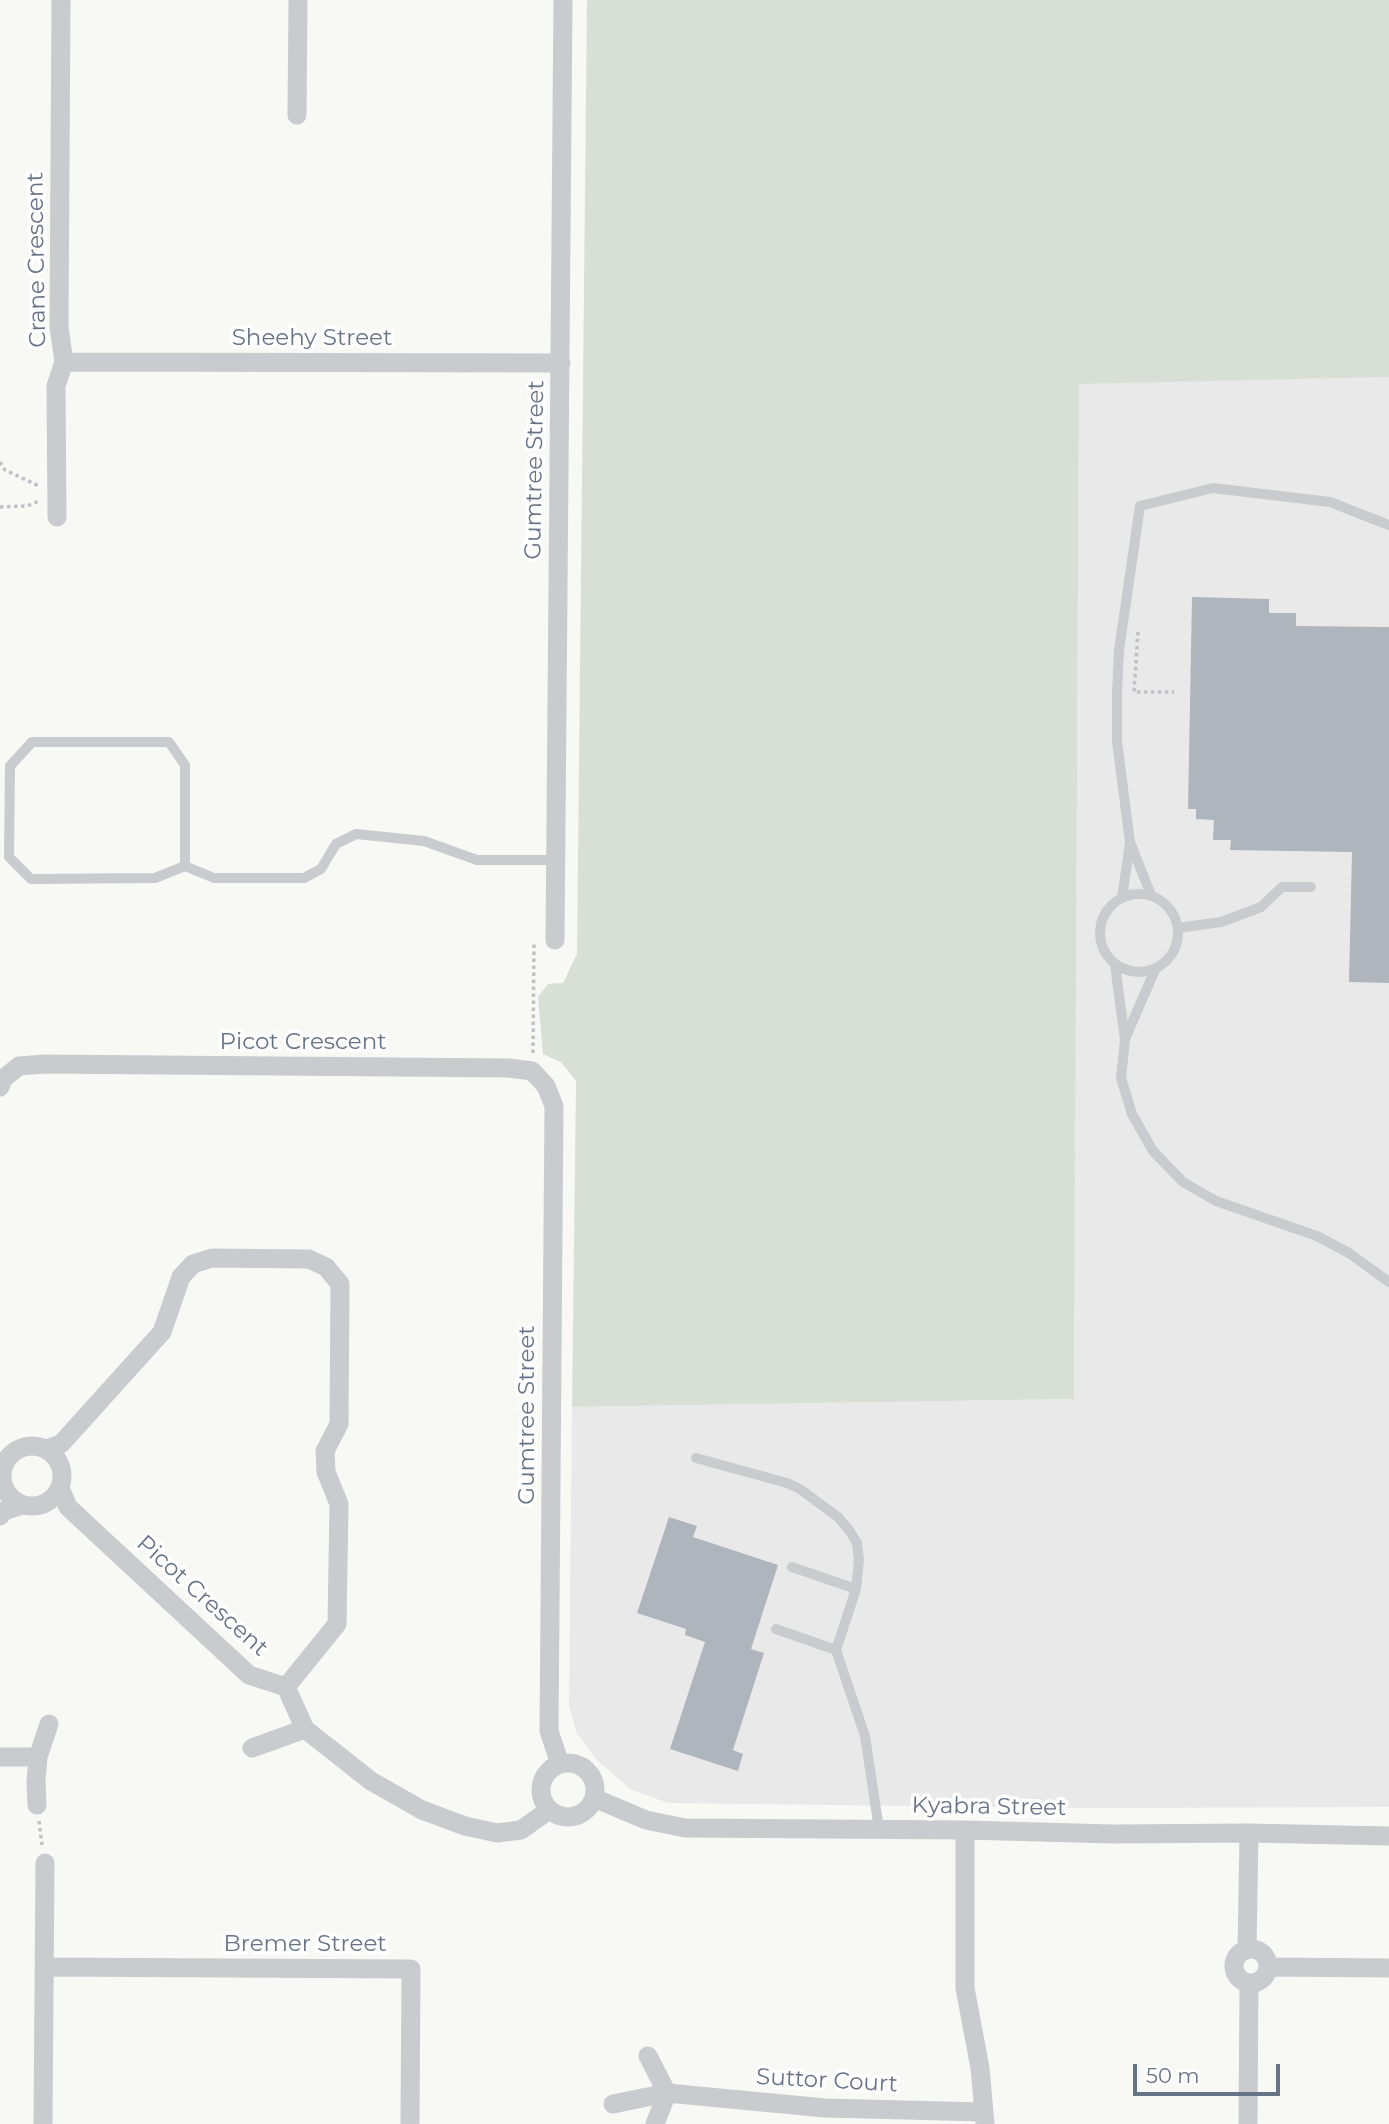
<!DOCTYPE html>
<style>
body{margin:0}
#map{position:relative;width:1389px;height:2124px;overflow:hidden;background:#f8f8f5;font-family:Montserrat,sans-serif}
canvas{display:block}
.scale{position:absolute;left:1133px;top:2064px;width:147px;height:32px;box-sizing:border-box;border:4px solid #677387;border-top:0;padding-left:9px;font-size:21px;line-height:24px;white-space:nowrap;color:#677387;-webkit-text-stroke:5px #fff;paint-order:stroke}
</style>
<div id="map">
<canvas width="1389" height="2124"></canvas>
<div class="scale">50 m</div>
</div>
<script>
const c = document.querySelector('canvas').getContext('2d');
c.lineJoin = 'round';
function fill(path, color) { c.fillStyle = color; c.fill(path, 'evenodd'); }
const shape = rows => new Path2D(rows.map(r => 'M' + r).join(''));
function trace(path, color, width, dash) { c.strokeStyle = color; c.lineWidth = width; c.lineCap = dash ? 'butt' : 'round'; c.setLineDash(dash || []); c.stroke(path); }
function write(font, color, halo, rows, align = 'center') {
  c.font = font + ' Montserrat,sans-serif'; c.lineWidth = 7; c.setLineDash([]); c.textBaseline = 'middle'; c.strokeStyle = halo; c.fillStyle = color; for (const [text, x, y, turn = 0] of rows) {
    c.save(); c.translate(x, y); c.rotate((+turn || 0) * Math.PI / 180); c.textAlign = isNaN(turn) ? turn : align; if (halo) c.strokeText(text, 0, 0); c.fillText(text, 0, 0); c.restore();
  }
}
const built = shape([
 [1389,377,1389,1807,1072,1808,668,1803,630,1789,599,1762,577,1734,569,1706,572,1407,1074,1399,1079,383]
]);
const green = shape([
 [587,0,1389,0,1389,377,1079,384,1074,1399,572,1407,576,1081,561,1062,543,1054,538,997,548,984,563,983,577,954]
]);
const building = shape([
 [1192,597,1269,599,1269,613,1296,613,1296,626,1389,627,1389,983,1349,982,1352,852,1230,850,1231,840,1213,840,1214,820,1196,819,1196,809,1188,809],
 [669,1517,697,1526,693,1537,778,1565,751,1649,764,1653,733,1750,743,1754,738,1771,670,1749,705,1642,685,1635,686,1629,637,1613]
]);
const path = shape([
 [0,462,5,470,39,486],
 [0,507,27,506,39,501],
 [1138,632,1134,692,1174,692],
 [533,1053,534,943],
 [39,1821,42,1845]
]);
const service = shape([
 [185,866,155,878,31,879,9,857,10,766,32,742,169,742,185,765,185,866,214,878,304,878,321,869,336,844,356,834,424,841,477,860,556,860],
 '1100 933a39 39 0 1 1 78 0a39 39 0 1 1-78 0Z',
 [1151,895,1130,842,1117,742,1117,693,1119,650,1140,506,1213,488,1330,502,1389,525],
 [1122,898,1130,843],
 [1178,928,1221,922,1261,907,1282,887,1311,887],
 [1115,965,1125,1040,1121,1078,1132,1114,1153,1151,1183,1182,1216,1201,1317,1236,1349,1253,1389,1282],
 [1125,1039,1155,970],
 [696,1458,787,1483,800,1489,838,1517,849,1530,857,1543,859,1560,856,1589,836,1650],
 [792,1567,856,1589],
 [776,1629,836,1650,865,1736,879,1829]
]);
const minor = shape([
 [297,115,298,0],
 [64,362,561,363],
 [57,517,56,386,64,362,59,327,61,0],
 [555,940,563,0],
 [0,1087,3,1079,19,1066,45,1064,509,1068,532,1071,546,1086,554,1106,549,1731,560,1764],
 '2 1476a30 30 0 1 1 60 0a30 30 0 1 1-60 0Z',
 [47,1449,61,1444,162,1332,181,1277,193,1264,212,1258,309,1259,326,1267,340,1284,339,1424,325,1451,326,1472,339,1504,337,1624,286,1687],
 [60,1488,68,1507,249,1675,286,1687,305,1729,371,1781,422,1810,465,1826,497,1833,521,1830,549,1810],
 [0,1516,4,1511,22,1505],
 [252,1748,305,1729],
 [0,1757,38,1757],
 '541 1790a27 27 0 1 1 54 0a27 27 0 1 1-54 0Z',
 [594,1798,646,1820,685,1828,965,1830,1113,1834,1249,1833,1389,1836],
 [37,1805,36,1781,38,1757,49,1724],
 [965,1830,965,1988,980,2068,985,2124],
 '1234 1966a17 17 0 1 1 34 0a17 17 0 1 1-34 0Z',
 [1247,1950,1249,1833],
 [44,1967,411,1969,410,2124],
 [1268,1967,1389,1968],
 [648,2056,667,2093,655,2124],
 [613,2104,667,2093,825,2108,984,2112],
 [43,2124,45,1863],
 [1248,2124,1249,1983]
]);
const streetNames = [
 ["Crane Crescent",37,260,-91],
 ["Sheehy Street",312,338],
 ["Gumtree Street",535,470,-89],
 ["Picot Crescent",303,1042],
 ["Gumtree Street",527,1415,-90],
 ["Picot Crescent",202,1596,42],
 ["Kyabra Street",989,1807,1],
 ["Bremer Street",305,1944],
 ["Suttor Court",827,2081,3]
];
fill(built, '#e9e9e9');
fill(green, '#d8e0d6');
fill(building, '#afb5bc');
trace(path, '#c0c1c4', 3.5, [3.5, 3.5]);
trace(service, '#c9cbcf', 10);
trace(minor, '#c9cbcf', 19);
write('23px', '#677387', '#fff', streetNames);
</script>
